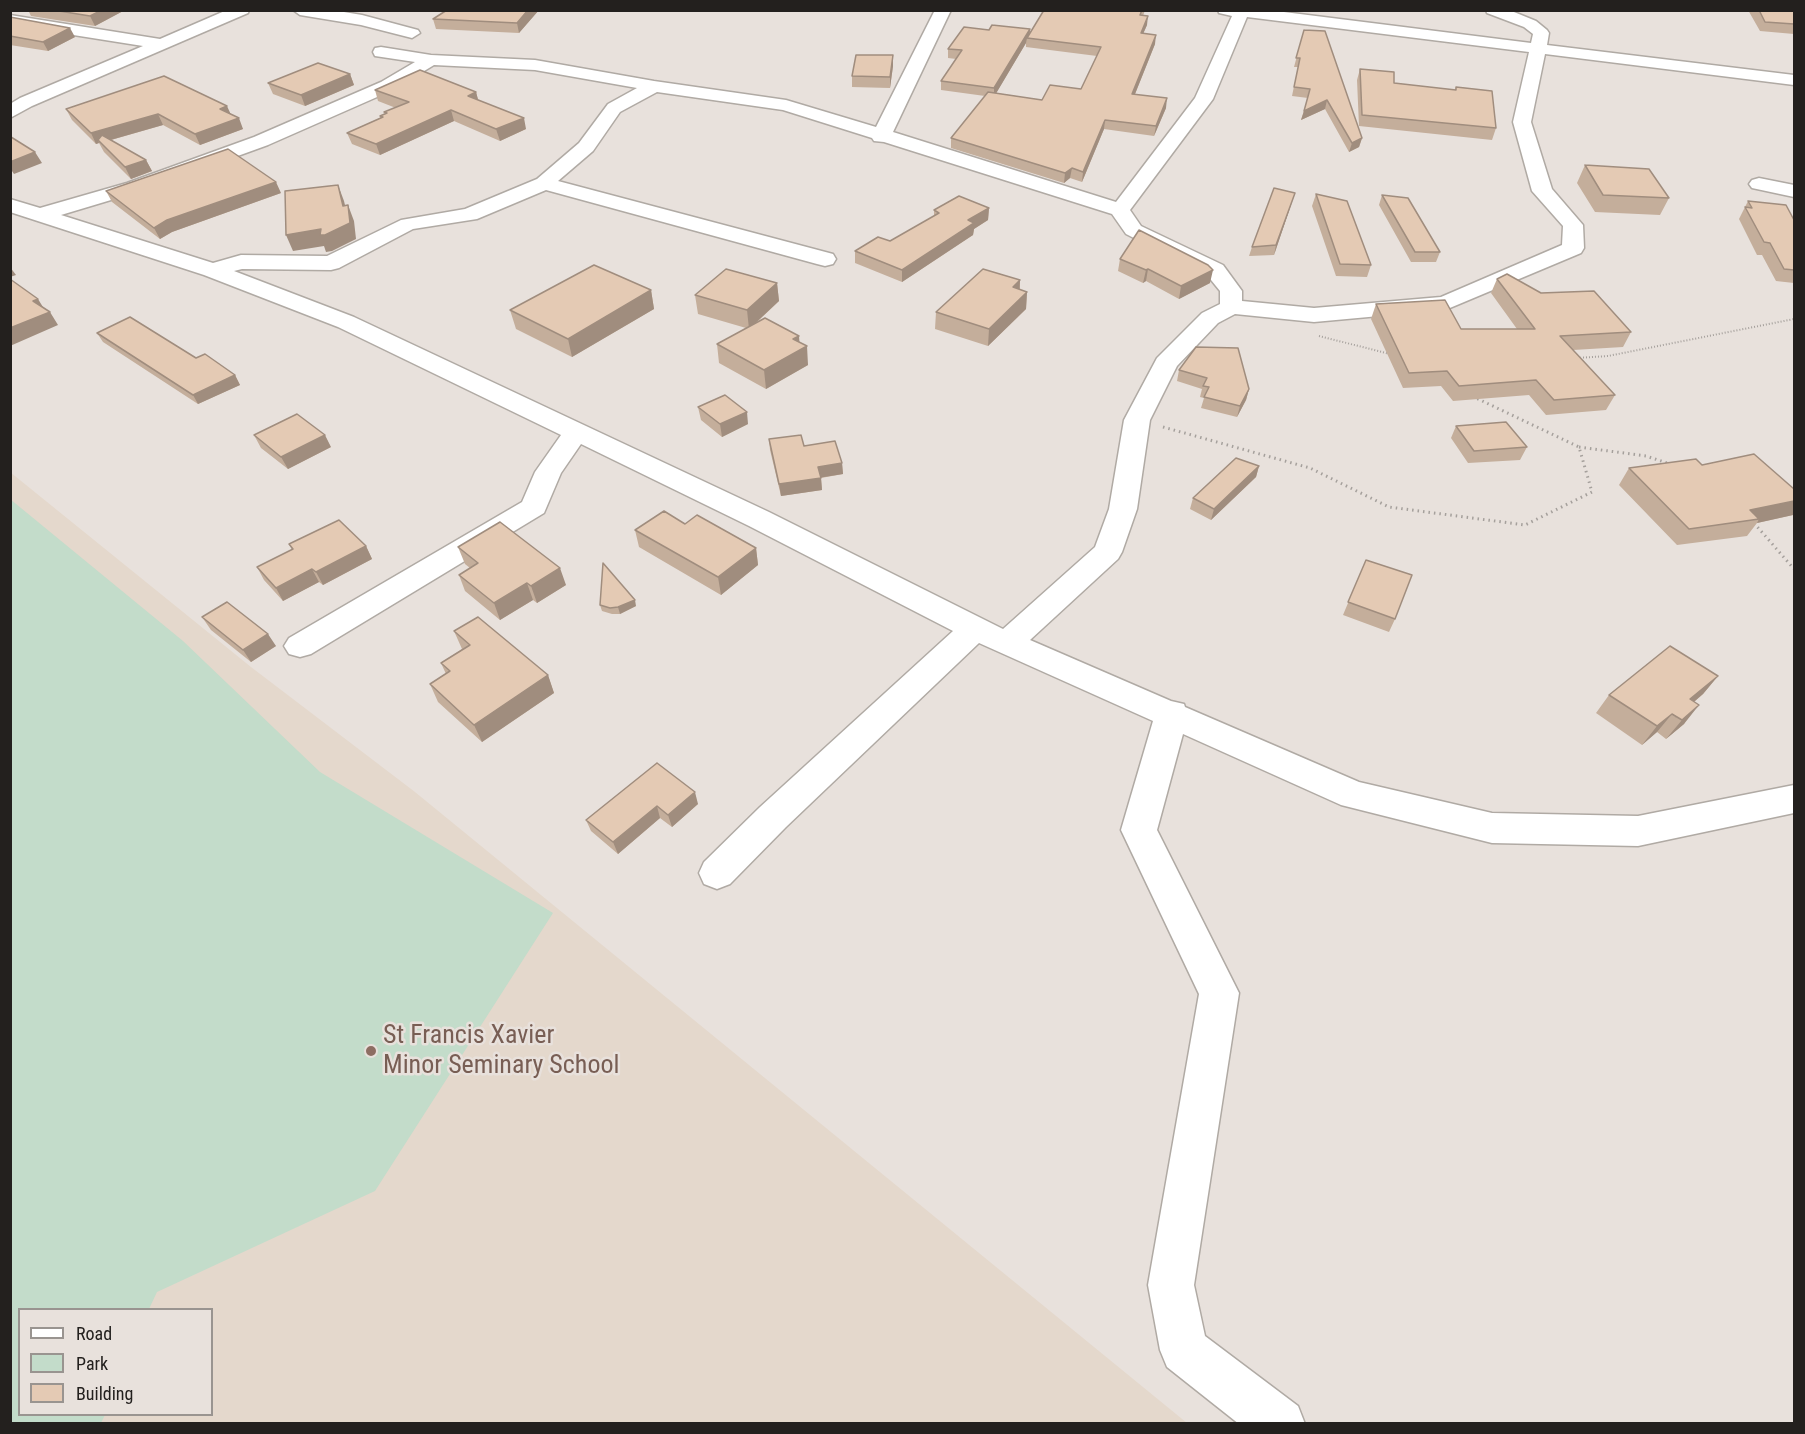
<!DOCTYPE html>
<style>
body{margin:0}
#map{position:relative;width:1805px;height:1434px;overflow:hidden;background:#e8e1dc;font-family:"Roboto Condensed",sans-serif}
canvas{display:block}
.frame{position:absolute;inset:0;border:12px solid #23201e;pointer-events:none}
.legend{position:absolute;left:18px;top:1308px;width:195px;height:108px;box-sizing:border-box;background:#e8e1dc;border:2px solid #999490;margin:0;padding:8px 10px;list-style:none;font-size:18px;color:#23201e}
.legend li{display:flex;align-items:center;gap:12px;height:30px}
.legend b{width:30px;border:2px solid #999490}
</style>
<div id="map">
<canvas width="1805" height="1434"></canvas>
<div class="frame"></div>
<ul class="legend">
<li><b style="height:8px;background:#fff"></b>Road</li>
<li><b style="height:16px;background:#c3dcca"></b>Park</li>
<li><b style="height:16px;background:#e4cab4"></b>Building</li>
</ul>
</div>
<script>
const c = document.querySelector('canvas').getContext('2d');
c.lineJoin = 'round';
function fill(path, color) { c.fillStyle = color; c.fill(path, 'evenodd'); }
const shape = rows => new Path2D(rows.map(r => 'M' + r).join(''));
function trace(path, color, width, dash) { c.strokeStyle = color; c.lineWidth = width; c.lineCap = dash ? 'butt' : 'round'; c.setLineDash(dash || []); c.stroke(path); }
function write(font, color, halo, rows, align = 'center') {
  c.font = font + ' "Roboto Condensed",sans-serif'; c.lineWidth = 5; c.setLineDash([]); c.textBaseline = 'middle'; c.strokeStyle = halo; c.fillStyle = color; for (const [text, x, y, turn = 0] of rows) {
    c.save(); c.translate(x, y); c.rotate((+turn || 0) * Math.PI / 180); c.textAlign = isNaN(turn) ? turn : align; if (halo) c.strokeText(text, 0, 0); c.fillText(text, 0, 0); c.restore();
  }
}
const built = shape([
 [10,472,251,667,415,792,1187,1423,11,1423],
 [20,1310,212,1310,212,1414,20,1414]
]);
const green = shape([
 [10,499,183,641,320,772,553,913,375,1191,157,1292,149,1309,20,1310,20,1414,105,1415,101,1423,11,1423]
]);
const pathFar1 = shape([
 [1319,336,1390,354],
 [1577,358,1608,356,1794,319]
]);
const path = shape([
 [1163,427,1310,468,1389,507,1525,525,1592,492,1579,447,1476,398],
 [1579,447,1646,456,1670,464],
 [1754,523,1794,569]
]);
const minor = shape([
 [227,10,249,10,248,13,32,106,10,118,10,104,20,98,143,46,10,25,10,15,160,39,227,10],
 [293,10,332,10,362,15,418,30,420,33,412,38,361,25,300,15,293,10],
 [935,10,951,10,893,132,1116,202,1195,98,1232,16,1219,13,1218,10,1268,10,1531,43,1533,34,1524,27,1487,13,1486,10,1509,10,1536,21,1547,30,1549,33,1547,45,1794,75,1794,85,1545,54,1531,122,1552,189,1583,225,1584,248,1581,253,1445,310,1314,322,1235,314,1218,323,1177,366,1150,420,1137,509,1122,552,1118,559,1030,640,1171,701,1184,704,1185,707,1359,782,1492,813,1638,816,1794,785,1794,813,1638,846,1492,843,1341,805,1183,734,1157,830,1239,993,1194,1285,1205,1336,1298,1406,1305,1424,1239,1424,1167,1367,1160,1350,1148,1285,1199,994,1121,830,1153,721,979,643,786,827,730,884,717,889,704,884,699,873,704,862,760,807,953,631,749,526,581,444,561,473,544,513,311,654,300,657,289,654,284,646,289,638,522,502,535,472,561,435,338,327,204,275,10,212,10,199,40,208,127,183,254,137,381,82,415,62,375,56,373,52,375,48,381,47,431,55,535,60,654,81,786,100,876,127,935,10],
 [1247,17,1529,52,1513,122,1532,191,1563,226,1562,245,1441,297,1314,308,1242,301,1242,291,1223,265,1141,226,1130,210,1213,99,1247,17],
 [434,65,535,70,637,88,608,104,579,143,537,179,465,209,401,220,327,256,241,255,213,263,61,215,141,191,268,145,393,90,434,65],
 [657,92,783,110,872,138,874,141,884,142,1112,214,1126,234,1207,275,1220,291,1220,304,1202,313,1157,358,1124,420,1109,509,1095,547,1003,629,769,512,354,317,234,271,242,269,331,270,339,268,413,229,477,219,546,190,817,264,825,266,833,264,836,259,833,254,558,181,593,151,620,112,657,92],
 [1759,178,1794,185,1794,197,1752,188,1749,184,1752,180,1759,178]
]);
const wall = shape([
 [28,10,125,10,95,26,31,16],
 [539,10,519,33,436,29,433,19],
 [1044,10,1145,10,1143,16,1147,25,1143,34,1155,44,1135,94,1166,108,1154,136,1104,129,1082,182,1070,178,1064,183,951,148,951,138,985,96,941,90,941,81,956,59,948,58,948,49,989,30,1030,29,1030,33],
 [1026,43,1026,47,1097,56,1081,89,1042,100,996,93],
 [1748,10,1794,10,1794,34,1760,31],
 [10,17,75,37,48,51,10,45],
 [1304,30,1362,138,1359,147,1349,152,1325,109,1301,120,1308,98,1292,96,1298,67,1294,67],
 [893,55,893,66,890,88,852,87,852,76],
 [1360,69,1394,83,1455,90,1456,87,1496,128,1492,140,1359,126,1357,80],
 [350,74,354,85,305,106,273,94,268,83],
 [375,90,476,92,478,100,526,129,500,141,454,121,380,155,352,144,347,133,380,118,380,116,385,114,384,112,396,108,378,101],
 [66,109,231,114,243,129,200,145,163,125,111,140,146,160,152,171,131,179,104,152,99,143,96,144,72,120],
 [1585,165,1669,198,1660,215,1595,212,1577,183],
 [106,191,281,193,172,232,160,239,112,202],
 [1316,194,1371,265,1367,277,1336,276,1312,206],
 [1382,195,1440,252,1436,262,1411,262,1379,205],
 [1748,201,1794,220,1794,283,1776,281,1762,255,1757,255,1739,219],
 [1292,202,1274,255,1249,256,1252,247],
 [989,208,988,220,974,229,973,235,902,282,855,263,855,251,890,241,934,216,934,210],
 [1120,259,1210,283,1179,299,1146,281,1143,283,1118,271],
 [1497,279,1541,293,1631,332,1623,347,1573,350,1615,395,1606,410,1546,415,1529,395,1453,401,1441,386,1403,388,1371,319,1376,304,1461,329,1517,329,1491,293],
 [1020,280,1020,290,1027,292,1026,309,988,346,935,329,936,312],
 [777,283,779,301,756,323,799,342,808,365,766,389,719,363,717,344,746,328,698,314,695,295],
 [651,290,654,309,572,357,516,329,510,310],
 [97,333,196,358,235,375,240,385,198,404,103,342],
 [1179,370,1249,389,1246,400,1237,417,1201,408,1204,398,1200,397,1202,389,1177,381],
 [698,407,748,424,722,437,701,420],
 [1456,426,1527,447,1520,460,1468,463,1451,438],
 [254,435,331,447,288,469,261,448],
 [769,439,804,446,842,463,843,474,821,478,822,490,781,496,770,450],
 [1702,465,1793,515,1757,523,1747,536,1677,545,1619,485,1629,468],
 [1259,466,1256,477,1211,520,1190,509,1193,498],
 [685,524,756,548,758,565,721,595,639,547,635,530],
 [289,544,366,546,372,559,323,585,319,582,283,601,264,580,257,567,292,550],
 [458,547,566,585,537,603,533,600,500,620,465,591,459,575,470,568,465,564],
 [1366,560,1395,619,1389,632,1343,615],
 [600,605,636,606,620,614,612,614,602,611],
 [202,617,276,646,251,662,211,630],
 [454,631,548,675,554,693,482,742,438,702,430,684,446,674,441,663,462,649],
 [1718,676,1703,694,1694,702,1684,724,1666,739,1657,732,1642,745,1596,713,1609,695],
 [657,763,698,804,672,827,660,818,618,854,591,831,586,820]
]);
const shadedWall = shape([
 [102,10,125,10,95,26,90,16],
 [528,10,539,10,519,33,517,23],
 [1148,16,1147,25,1139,43,1141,33],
 [70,28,75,37,48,51,43,42],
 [1030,29,1029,38,1027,38,1026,43,994,97,994,88],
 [1156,35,1155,44,1131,104,1132,94],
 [893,55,893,66,890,88,890,77],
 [350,74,354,85,305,106,301,95],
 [476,92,479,103,468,96],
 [1167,98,1166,108,1154,136,1156,126],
 [1327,100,1325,109,1301,120,1304,111],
 [227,106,232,117,220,109],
 [451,110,454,121,380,155,376,144],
 [158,114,163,125,100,143,98,140,99,143,96,144,91,133],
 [239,118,243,129,200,145,195,134],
 [524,118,526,129,500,141,496,129],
 [1105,120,1104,129,1082,182,1083,172],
 [1362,138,1359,147,1349,152,1352,143],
 [35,152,42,163,14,174,10,168,10,162],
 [146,160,152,171,131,179,125,167],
 [1072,168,1070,178,1064,183,1065,173],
 [276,182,281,193,172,232,160,239,154,228,167,220],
 [338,185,344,201,349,222,343,206],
 [1295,193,1292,202,1274,255,1276,245],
 [348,205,354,221,356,239,332,251,326,252,324,246,293,251,286,235],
 [989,208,988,220,974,229,973,235,902,282,902,270,968,220],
 [10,267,16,275,10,277],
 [1148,269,1146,281,1143,283,1146,270],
 [1213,270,1210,283,1179,299,1181,286],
 [1020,280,1019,297,1013,287],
 [777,283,779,301,749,329,747,310],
 [651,290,654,309,572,357,568,339],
 [1027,292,1026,309,988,346,989,329],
 [38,299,46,312,33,301],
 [50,312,58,325,10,346,10,328],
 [799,336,800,350,807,346,808,365,766,389,764,370,793,339],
 [235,375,240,385,198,404,193,395],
 [1249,389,1246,400,1237,417,1240,406],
 [747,412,748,424,722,437,720,424],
 [325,435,331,447,288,469,281,457],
 [842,463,843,474,818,478,818,467],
 [1259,466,1256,477,1211,520,1214,509],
 [821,478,822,490,781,496,779,484],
 [1794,501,1794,514,1793,515,1757,523,1759,519,1750,510],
 [366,546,372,559,323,585,316,572],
 [756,548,758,565,721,595,718,577],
 [560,568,566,585,537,603,531,586],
 [312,569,319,582,283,601,276,588],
 [527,583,533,600,500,620,494,603],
 [635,600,636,606,620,614,618,607],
 [268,634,276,646,251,662,243,650],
 [548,675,554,693,482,742,474,725],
 [1718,676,1703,694,1675,718,1690,699],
 [1699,705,1684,724,1666,739,1682,720],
 [1672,714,1657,732,1642,745,1657,726],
 [695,792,698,804,672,827,668,815],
 [657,806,660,818,618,854,613,842]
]);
const building = shape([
 [53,10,102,10,90,16,53,10],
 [447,10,528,10,517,23,433,19,447,10],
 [1044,10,1142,10,1140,15,1148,16,1141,33,1156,35,1132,94,1167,98,1156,126,1105,120,1083,172,1072,168,1065,173,951,138,988,92,1042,100,1050,85,1081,89,1101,47,1027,38,1044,10],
 [1759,10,1794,10,1794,24,1765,22,1759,10],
 [10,17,70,28,43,42,10,36,10,17],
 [992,25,1030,29,994,88,941,81,962,50,948,49,964,27,989,30,992,25],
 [1304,30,1325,31,1362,138,1352,143,1327,100,1304,111,1310,89,1294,87,1300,58,1296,58,1304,30],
 [856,55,893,55,890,77,852,76,856,55],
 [318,63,350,74,301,95,268,83,318,63],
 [1360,69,1394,72,1394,83,1456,90,1456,87,1492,91,1496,128,1362,115,1360,69],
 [420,70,476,92,468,96,524,118,496,129,451,110,376,144,347,133,383,117,380,116,387,113,384,112,409,102,375,90,420,70],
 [164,76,227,106,220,109,239,118,195,134,158,114,91,133,66,109,164,76],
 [102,135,146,160,125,167,98,140,102,135],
 [10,137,11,137,35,152,10,162,10,137],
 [228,149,276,182,167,220,154,228,106,191,228,149],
 [1585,165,1649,169,1669,198,1603,195,1585,165],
 [338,185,343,206,348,205,350,223,325,235,320,235,321,229,286,235,285,191,338,185],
 [1274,188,1295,193,1276,245,1252,247,1274,188],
 [1316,194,1347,201,1371,265,1340,264,1316,194],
 [1382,195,1408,198,1440,252,1415,252,1382,195],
 [959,196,989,208,968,220,974,223,902,270,855,251,878,237,890,241,939,213,934,210,959,196],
 [1748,201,1786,205,1794,220,1794,270,1784,269,1770,243,1764,242,1745,207,1752,208,1748,201],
 [1139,230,1208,265,1213,270,1181,286,1148,269,1146,270,1120,259,1139,230],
 [594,265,651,290,568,339,510,310,594,265],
 [726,269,777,283,747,310,695,295,726,269],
 [983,269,1020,280,1013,287,1027,292,989,329,936,312,983,269],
 [1507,274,1541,293,1594,291,1631,332,1560,336,1615,395,1554,400,1536,380,1459,386,1447,371,1409,373,1376,304,1445,300,1461,329,1535,329,1497,279,1507,274],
 [10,279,38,299,33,301,50,312,10,328,10,279],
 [130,317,196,358,205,354,235,375,193,395,97,333,130,317],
 [765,318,799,336,793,339,807,346,764,370,717,344,765,318],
 [1196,347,1238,348,1249,389,1240,406,1204,397,1209,387,1203,386,1207,378,1179,370,1196,347],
 [725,395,747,412,720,424,698,407,725,395],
 [297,414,325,435,281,457,254,435,297,414],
 [1506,422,1527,447,1474,451,1456,426,1506,422],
 [801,435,804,446,835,441,842,463,818,467,821,478,779,484,769,439,801,435],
 [1754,454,1794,489,1794,501,1750,510,1759,519,1689,529,1629,468,1696,459,1702,465,1754,454],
 [1236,458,1259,466,1214,509,1193,498,1236,458],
 [664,511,685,524,697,515,756,548,718,577,635,530,664,511],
 [339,520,366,546,316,572,312,569,276,588,257,567,293,549,289,544,339,520],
 [500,522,560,568,531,586,527,583,494,603,459,575,478,563,458,547,500,522],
 [1366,560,1412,575,1395,619,1348,602,1366,560],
 [603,563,635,600,618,607,610,608,600,605,603,563],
 [227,602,268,634,243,650,202,617,227,602],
 [478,617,548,675,474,725,430,684,450,671,441,663,470,645,454,631,478,617],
 [1670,646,1718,676,1690,699,1699,705,1682,720,1672,714,1657,726,1609,695,1670,646],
 [657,763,695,792,668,815,657,806,613,842,586,820,657,763]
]);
const markers = [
 [371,1051,6,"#8d6e63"]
];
const nearEducationnames = [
 ["St Francis Xavier",383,1036],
 ["Minor Seminary School",383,1066]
];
fill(built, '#e4d8cc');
fill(green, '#c3dcca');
trace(minor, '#b0aaa4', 3);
trace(pathFar1, '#a5a09c', 2, [1, 2]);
trace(path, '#a5a09c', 3, [1.5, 4]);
fill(minor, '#fff');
fill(wall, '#c4ae9b');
fill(shadedWall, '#a08d7e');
fill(building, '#e4cab4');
trace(building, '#a08d7e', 1.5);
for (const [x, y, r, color] of markers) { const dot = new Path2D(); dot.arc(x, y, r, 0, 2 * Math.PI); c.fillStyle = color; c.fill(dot); trace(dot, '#e8e1dc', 2); }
write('26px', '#785e54', '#e8e1dc', nearEducationnames, 'left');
</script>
